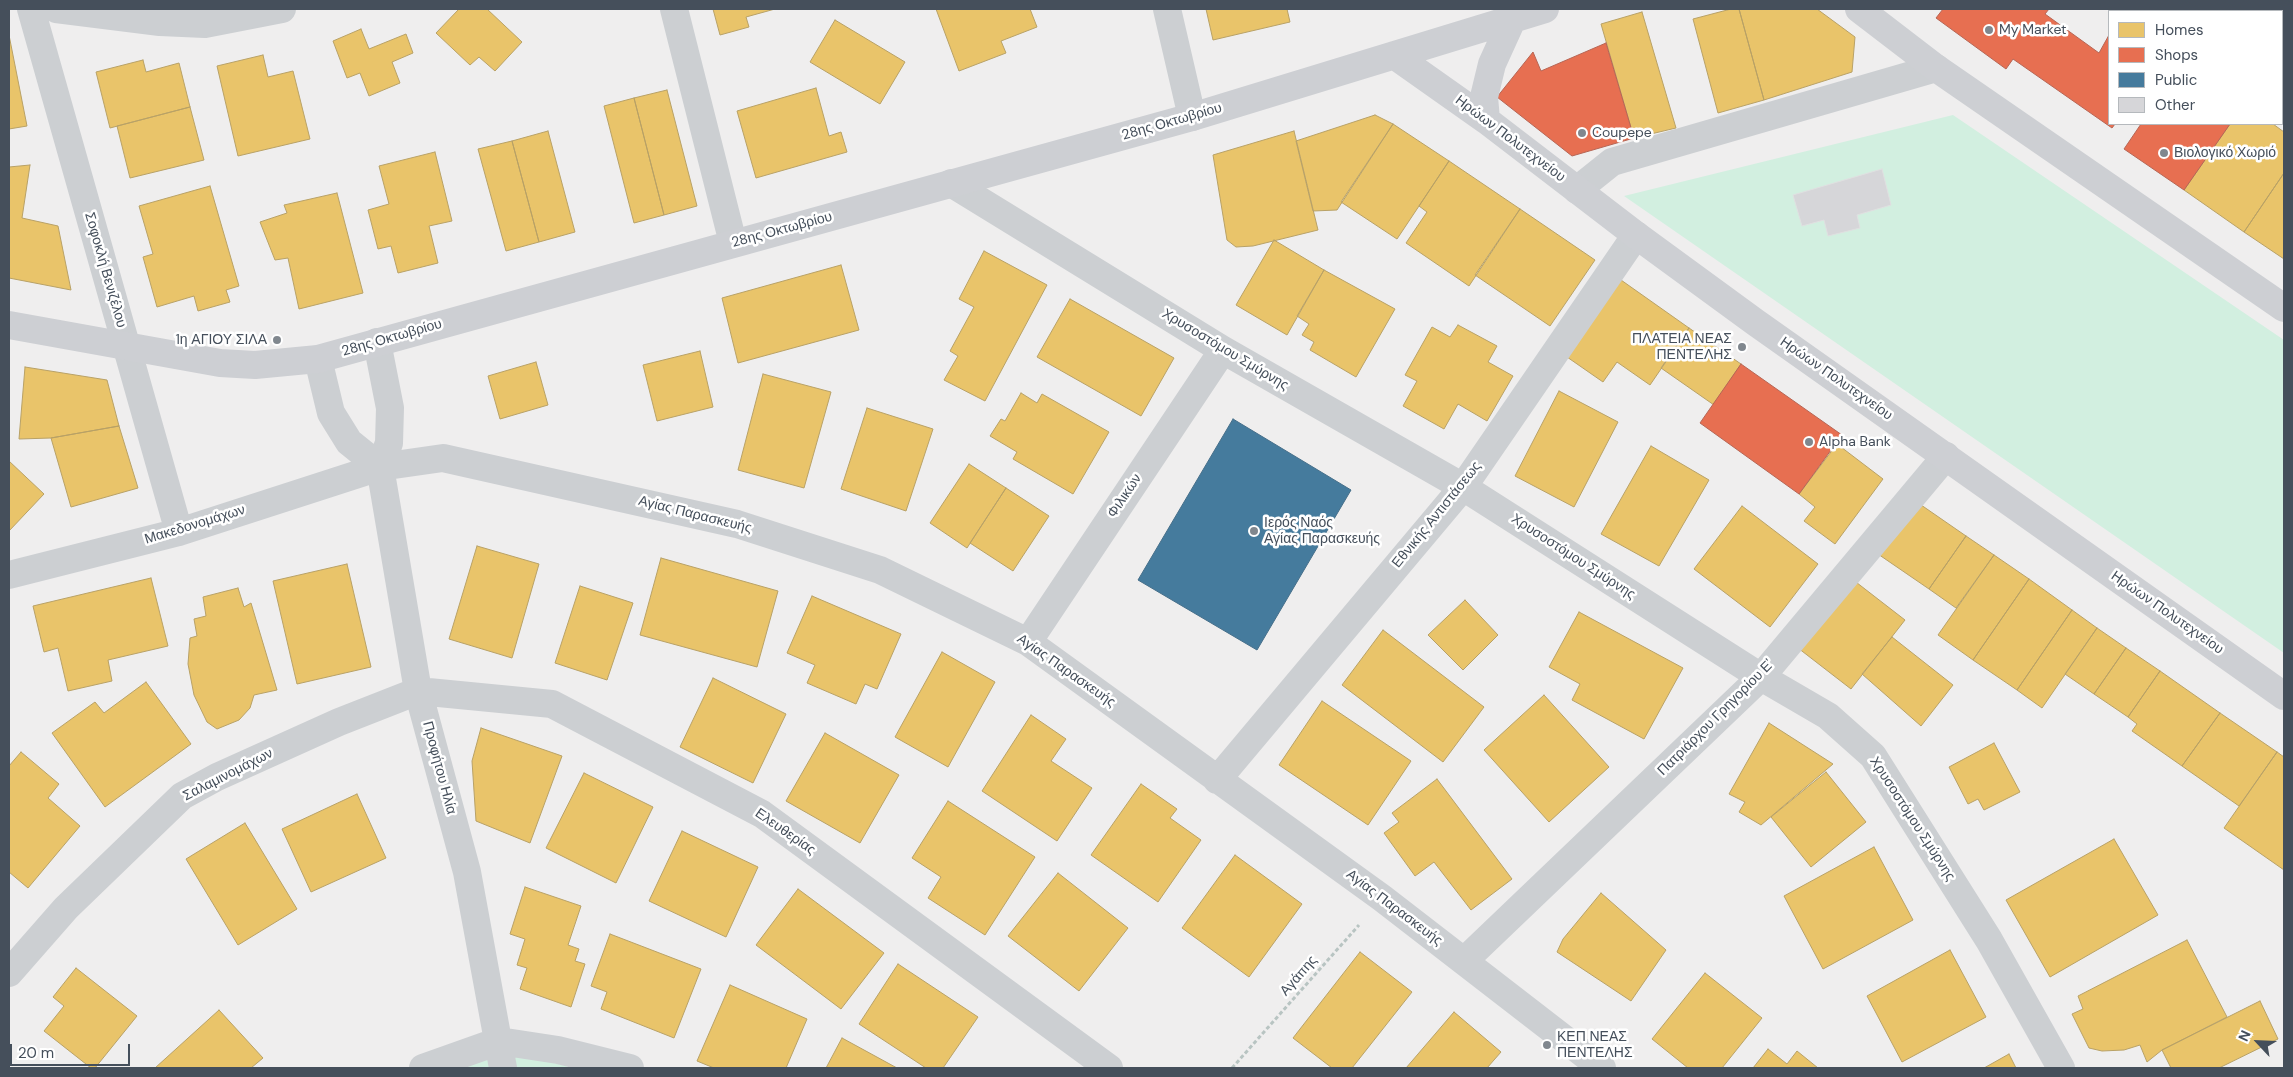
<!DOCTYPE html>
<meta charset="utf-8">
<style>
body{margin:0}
#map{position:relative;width:2293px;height:1077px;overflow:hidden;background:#efeeee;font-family:"DM Sans",sans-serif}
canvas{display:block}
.frame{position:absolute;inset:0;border:10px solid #454f5b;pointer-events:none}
.legend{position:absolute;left:2108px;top:10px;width:175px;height:115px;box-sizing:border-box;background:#fff;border:1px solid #b5b9bd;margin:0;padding:6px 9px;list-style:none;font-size:15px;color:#454f5b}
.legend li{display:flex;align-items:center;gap:10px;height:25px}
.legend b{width:25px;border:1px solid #b5b9bd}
.north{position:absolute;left:2233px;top:1017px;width:50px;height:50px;-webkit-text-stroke:4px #fff;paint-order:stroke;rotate:295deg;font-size:14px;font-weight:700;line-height:20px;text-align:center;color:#454f5b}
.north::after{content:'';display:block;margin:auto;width:18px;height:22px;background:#454f5b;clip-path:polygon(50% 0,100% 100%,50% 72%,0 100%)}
.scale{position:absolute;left:10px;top:1044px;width:120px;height:22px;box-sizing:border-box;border:2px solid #454f5b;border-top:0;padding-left:6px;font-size:15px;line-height:18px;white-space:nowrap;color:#454f5b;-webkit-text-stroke:4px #fff;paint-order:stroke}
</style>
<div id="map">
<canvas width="2293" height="1077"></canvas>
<div class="frame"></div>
<ul class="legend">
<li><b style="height:14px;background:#e9c46a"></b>Homes</li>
<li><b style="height:14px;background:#e76f51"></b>Shops</li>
<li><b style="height:14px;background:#457b9d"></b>Public</li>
<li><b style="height:14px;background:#d6d6d9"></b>Other</li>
</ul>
<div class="north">N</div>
<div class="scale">20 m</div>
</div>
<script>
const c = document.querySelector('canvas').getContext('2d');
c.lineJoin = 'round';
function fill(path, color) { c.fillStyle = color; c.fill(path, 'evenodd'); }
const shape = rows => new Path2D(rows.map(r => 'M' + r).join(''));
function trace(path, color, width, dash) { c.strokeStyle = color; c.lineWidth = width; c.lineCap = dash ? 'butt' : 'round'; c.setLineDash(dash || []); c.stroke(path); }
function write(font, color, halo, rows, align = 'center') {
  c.font = font + ' "DM Sans",sans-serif'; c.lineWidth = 5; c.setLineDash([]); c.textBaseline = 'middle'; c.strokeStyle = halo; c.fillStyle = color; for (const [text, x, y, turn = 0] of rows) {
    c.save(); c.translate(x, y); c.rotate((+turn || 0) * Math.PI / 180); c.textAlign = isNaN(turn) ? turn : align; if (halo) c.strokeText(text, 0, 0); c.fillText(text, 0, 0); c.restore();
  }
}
const green = shape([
 [1953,115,2284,340,2284,653,1624,196],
 [480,1055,527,1055,573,1068,441,1068]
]);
const homes = shape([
 [459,9,487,9,522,42,495,71,479,57,470,65,436,33,459,9],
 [713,9,775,9,746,17,749,27,720,35,713,9],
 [936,9,1030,9,1037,27,1001,41,1006,53,959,71,936,9],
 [1206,9,1287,9,1290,22,1213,40,1206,9],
 [1731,9,1739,9,1764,100,1718,113,1693,19,1731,9],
 [1739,9,1817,9,1855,37,1852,72,1764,100,1739,9],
 [1642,12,1676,128,1634,138,1601,24,1642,12],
 [835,20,905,62,880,104,810,62,835,20],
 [361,29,369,49,406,34,413,53,392,62,400,83,369,96,360,73,347,78,333,41,361,29],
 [9,35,27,126,9,129,9,35],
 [263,55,268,77,293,71,310,139,238,156,217,66,263,55],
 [143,60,146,72,179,63,190,107,110,128,96,72,143,60],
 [816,88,829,136,841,132,847,152,756,178,737,111,816,88],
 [667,90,697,206,664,215,634,98,667,90],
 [634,98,664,215,634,223,604,106,634,98],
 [190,107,204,160,130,178,117,126,190,107],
 [1375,115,1393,124,1337,210,1313,211,1296,141,1375,115],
 [1393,124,1449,161,1397,239,1341,202,1393,124],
 [2230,124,2273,124,2284,132,2284,173,2244,232,2184,190,2230,124],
 [548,131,575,232,539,242,512,141,548,131],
 [1294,131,1318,230,1253,246,1236,247,1227,240,1213,155,1294,131],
 [512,141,539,242,506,251,478,149,512,141],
 [435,152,452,221,429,226,438,263,398,273,391,246,378,249,368,210,389,204,379,166,435,152],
 [1449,161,1520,209,1469,286,1406,243,1427,212,1419,206,1449,161],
 [30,165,22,218,58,226,71,290,9,278,9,167,30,165],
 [2284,173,2284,259,2244,232,2284,173],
 [210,186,239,286,226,290,230,302,198,311,194,296,157,307,143,257,153,254,139,206,210,186],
 [337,193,363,293,299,309,288,258,275,260,260,222,287,213,284,205,337,193],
 [1520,209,1595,260,1550,326,1475,275,1520,209],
 [1274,240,1324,270,1287,335,1236,305,1274,240],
 [984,251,1047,285,985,401,944,380,958,356,950,351,974,307,959,299,984,251],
 [841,265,859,330,738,363,722,298,841,265],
 [1324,270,1395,309,1356,377,1310,350,1314,342,1302,335,1309,324,1297,316,1324,270],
 [1621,280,1689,328,1650,385,1617,362,1603,382,1567,357,1621,280],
 [1070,299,1174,358,1141,416,1037,357,1070,299],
 [1458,325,1497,346,1488,362,1513,376,1487,421,1458,404,1444,429,1403,406,1417,381,1405,375,1432,327,1450,337,1458,325],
 [1689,328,1741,364,1714,405,1661,368,1689,328],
 [700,351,713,407,657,421,643,365,700,351],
 [536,362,548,405,500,419,488,376,536,362],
 [25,367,107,380,119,426,51,438,19,439,25,367],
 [763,374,831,392,804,488,738,470,763,374],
 [1559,391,1618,422,1574,507,1515,476,1559,391],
 [1021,393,1037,403,1042,394,1109,432,1073,494,1013,459,1017,452,990,436,1001,419,1005,421,1021,393],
 [867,408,933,429,906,511,841,489,867,408],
 [119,426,138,488,71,507,51,438,119,426],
 [1837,444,1883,479,1835,544,1804,521,1815,507,1799,494,1837,444],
 [1651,446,1709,480,1659,566,1601,534,1651,446],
 [9,461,44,494,9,531,9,461],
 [969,464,1006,488,967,548,930,523,969,464],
 [1006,488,1049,516,1013,571,970,543,1006,488],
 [1911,498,1966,536,1929,589,1875,552,1911,498],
 [1742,506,1818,564,1770,627,1694,569,1742,506],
 [1966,536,1994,555,1956,608,1929,589,1966,536],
 [477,546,539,564,512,658,449,639,477,546],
 [1994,555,2029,579,1973,660,1938,635,1994,555],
 [661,558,778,591,757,667,640,635,661,558],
 [347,564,371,667,297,684,273,581,347,564],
 [151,578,168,646,108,660,112,681,68,691,58,648,44,652,33,606,151,578],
 [1852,579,1905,620,1851,689,1798,648,1852,579],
 [2029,579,2072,610,2017,690,1973,660,2029,579],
 [580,586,633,603,607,680,555,663,580,586],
 [238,588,244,607,251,603,277,690,254,695,250,708,239,720,217,729,207,722,194,695,188,664,190,638,197,636,194,619,206,616,203,597,238,588],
 [812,596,901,634,877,689,865,684,856,704,807,683,815,665,787,653,812,596],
 [1465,600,1498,635,1463,670,1428,635,1465,600],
 [2072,610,2097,628,2042,708,2017,690,2072,610],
 [1579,612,1683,668,1644,739,1572,700,1580,684,1549,667,1579,612],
 [2097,628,2126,648,2094,694,2065,674,2097,628],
 [1383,630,1484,707,1443,762,1342,685,1383,630],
 [1892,637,1953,685,1921,726,1862,674,1892,637],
 [2126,648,2160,671,2128,717,2094,694,2126,648],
 [942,652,995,682,948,767,895,737,942,652],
 [2160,671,2220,713,2182,766,2132,731,2137,724,2128,717,2160,671],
 [713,678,786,714,753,783,680,747,713,678],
 [146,682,191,744,105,807,52,733,95,702,104,713,146,682],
 [1544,695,1609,767,1549,822,1484,750,1544,695],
 [1322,701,1411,761,1368,825,1279,765,1322,701],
 [2220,713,2277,752,2239,806,2182,766,2220,713],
 [1031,715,1066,739,1051,761,1092,788,1057,841,982,791,1031,715],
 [1769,723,1833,764,1761,825,1739,812,1745,802,1729,794,1769,723],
 [481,728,562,756,530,843,476,821,472,761,481,728],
 [825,733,899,775,860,843,786,801,825,733],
 [1994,743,2020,792,1984,810,1978,799,1968,804,1949,767,1994,743],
 [21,752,59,784,48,798,80,826,28,888,9,872,9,766,21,752],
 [2277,752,2284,757,2284,870,2224,828,2277,752],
 [1826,772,1866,822,1811,867,1771,817,1826,772],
 [584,773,653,807,616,883,546,848,584,773],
 [1437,779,1512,879,1471,910,1434,862,1415,876,1384,833,1399,822,1392,813,1437,779],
 [1141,784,1177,809,1170,818,1201,840,1158,902,1091,855,1141,784],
 [357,794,386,858,311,892,282,829,357,794],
 [948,801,1035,857,985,935,928,898,941,877,912,858,948,801],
 [245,823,297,909,238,945,186,859,245,823],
 [682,831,758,867,726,937,649,901,682,831],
 [2114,839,2158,915,2050,977,2006,900,2114,839],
 [1874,847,1913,920,1823,969,1784,896,1874,847],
 [1235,855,1302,904,1249,977,1182,928,1235,855],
 [1058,873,1128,928,1079,991,1008,936,1058,873],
 [525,887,581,906,568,945,579,949,575,961,585,964,571,1007,520,989,527,968,517,965,525,939,510,934,525,887],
 [798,889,884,953,841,1009,756,945,798,889],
 [1601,893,1666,950,1631,1001,1557,952,1563,939,1601,893],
 [610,934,701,969,674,1038,601,1009,607,992,591,986,610,934],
 [2187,940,2227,1017,2162,1050,2147,1062,2140,1045,2124,1050,2102,1051,2089,1048,2072,1014,2083,1009,2078,996,2187,940],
 [1950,950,1986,1017,1902,1062,1867,996,1950,950],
 [1360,952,1412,992,1352,1068,1332,1068,1293,1038,1360,952],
 [898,964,978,1017,943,1068,926,1068,859,1024,898,964],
 [76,968,137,1016,95,1068,91,1068,44,1031,64,1006,53,997,76,968],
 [1705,973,1762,1018,1722,1068,1688,1068,1652,1039,1705,973],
 [730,985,807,1019,786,1068,714,1068,697,1061,730,985],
 [2260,1001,2278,1039,2219,1068,2171,1068,2162,1050,2260,1001],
 [219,1010,263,1058,251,1068,155,1068,219,1010],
 [1454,1012,1501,1052,1487,1068,1406,1068,1454,1012],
 [842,1038,897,1068,826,1068,842,1038],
 [1768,1049,1787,1064,1797,1051,1818,1068,1753,1068,1768,1049],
 [2009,1054,2016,1068,1984,1068,2009,1054]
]);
const shops = shape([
 [1943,9,2049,9,2045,14,2099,53,2109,35,2109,124,2115,124,2112,128,2013,59,2006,69,1936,18,1943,9],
 [1606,43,1634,138,1572,156,1497,97,1533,52,1541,71,1606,43],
 [2141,124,2230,124,2184,190,2124,149,2141,124],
 [1741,364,1842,435,1799,494,1700,423,1741,364]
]);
const public = shape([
 [1233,419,1351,490,1257,650,1138,580,1233,419]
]);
const building = shape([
 [1882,169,1891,205,1857,215,1860,228,1828,236,1824,220,1802,226,1793,195,1882,169]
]);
const path = shape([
 [1232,1068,1359,925]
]);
const street = shape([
 [31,9,179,532],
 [56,9,160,22,205,24,282,9],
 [674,9,733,243],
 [1167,9,1192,117],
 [2281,9,2284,15],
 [951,183,1223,350,1463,487,1761,677,1828,716,1873,756,1989,940,2061,1068],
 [1577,190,1612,162,1936,68],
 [377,342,390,408,389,443,380,467,418,691,467,872,503,1068],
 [318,359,331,413,349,442,380,467],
 [9,575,179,532,380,467,443,458,737,524,880,570,1028,642,1382,898,1602,1068],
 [1028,642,1223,350],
 [1217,780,1463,487,1636,235],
 [1464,961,1761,677,1946,456],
 [9,973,66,908,182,796,217,777,339,722,418,691,552,704,762,814,1109,1068],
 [423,1068,499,1041,558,1050,630,1068]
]);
const secondary = shape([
 [1859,9,1936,68,2284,308],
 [1394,55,1486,120,1636,235,1755,322,2284,696],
 [1486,120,1484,97,1492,64,1512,20],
 [9,325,220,363,255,365,318,359,1192,117,1545,9]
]);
const markers = [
 [1989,30,5,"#80878e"],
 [1582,133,5,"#80878e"],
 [2164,153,5,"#80878e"],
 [277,340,5,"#80878e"],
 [1742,347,5,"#80878e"],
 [1809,442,5,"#80878e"],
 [1254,531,5,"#80878e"],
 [1547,1045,5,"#80878e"]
];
const poiNames = [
 ["My Market",1999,30],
 ["Coupepe",1592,133],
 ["Βιολογικό Χωριό",2174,153],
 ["ΠΛΑΤΕΙΑ ΝΕΑΣ",1732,339,"right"],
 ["ΠΕΝΤΕΛΗΣ",1732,355,"right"],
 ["1η ΑΓΙΟΥ ΣΙΛΑ",267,340,"right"],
 ["Alpha Bank",1819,442],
 ["Ιερός Ναός",1264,523],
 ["Αγίας Παρασκευής",1264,539],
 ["ΚΕΠ ΝΕΑΣ",1557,1037],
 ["ΠΕΝΤΕΛΗΣ",1557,1053]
];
const streetNames = [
 ["28ης Οκτωβρίου",1172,122,-16],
 ["Ηρώων Πολυτεχνείου",1510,139,37],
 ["28ης Οκτωβρίου",782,230,-15],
 ["Σοφοκλή Βενιζέλου",105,270,74],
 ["28ης Οκτωβρίου",392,338,-16],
 ["Χρυσοστόμου Σμύρνης",1225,350,31],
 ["Ηρώων Πολυτεχνείου",1836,379,35],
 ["Φιλικών",1125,496,-56],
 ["Αγίας Παρασκευής",695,515,14],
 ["Εθνικής Αντιστάσεως",1437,515,-51],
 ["Μακεδονομάχων",195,525,-17],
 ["Χρυσοστόμου Σμύρνης",1573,557,33],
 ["Ηρώων Πολυτεχνείου",2167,613,35],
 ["Αγίας Παρασκευής",1066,671,35],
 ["Πατριάρχου Γρηγορίου Ε'",1716,718,-45],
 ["Προφήτου Ηλία",439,768,75],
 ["Σαλαμινομάχων",228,775,-27],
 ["Χρυσοστόμου Σμύρνης",1912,819,57],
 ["Ελευθερίας",785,832,35],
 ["Αγίας Παρασκευής",1394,908,37],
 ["Αγάπης",1299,976,-49]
];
fill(green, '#d2efe0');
fill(homes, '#e9c46a');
trace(homes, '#b8a166', 1);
fill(shops, '#e76f51');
trace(shops, '#b66554', 1);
fill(public, '#457b9d');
trace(public, '#456e89', 1);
fill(building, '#d6d6d9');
trace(building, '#e0e0e1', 1);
trace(path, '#b8c4c2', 3, [4, 2.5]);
trace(street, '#cccfd2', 28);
trace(secondary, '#cdcfd3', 28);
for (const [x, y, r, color] of markers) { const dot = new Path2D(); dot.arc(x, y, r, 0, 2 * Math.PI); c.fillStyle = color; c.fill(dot); trace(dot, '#fff', 2); }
write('14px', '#454f5b', '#fff', poiNames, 'left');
write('14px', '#454f5b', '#fff', streetNames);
</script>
